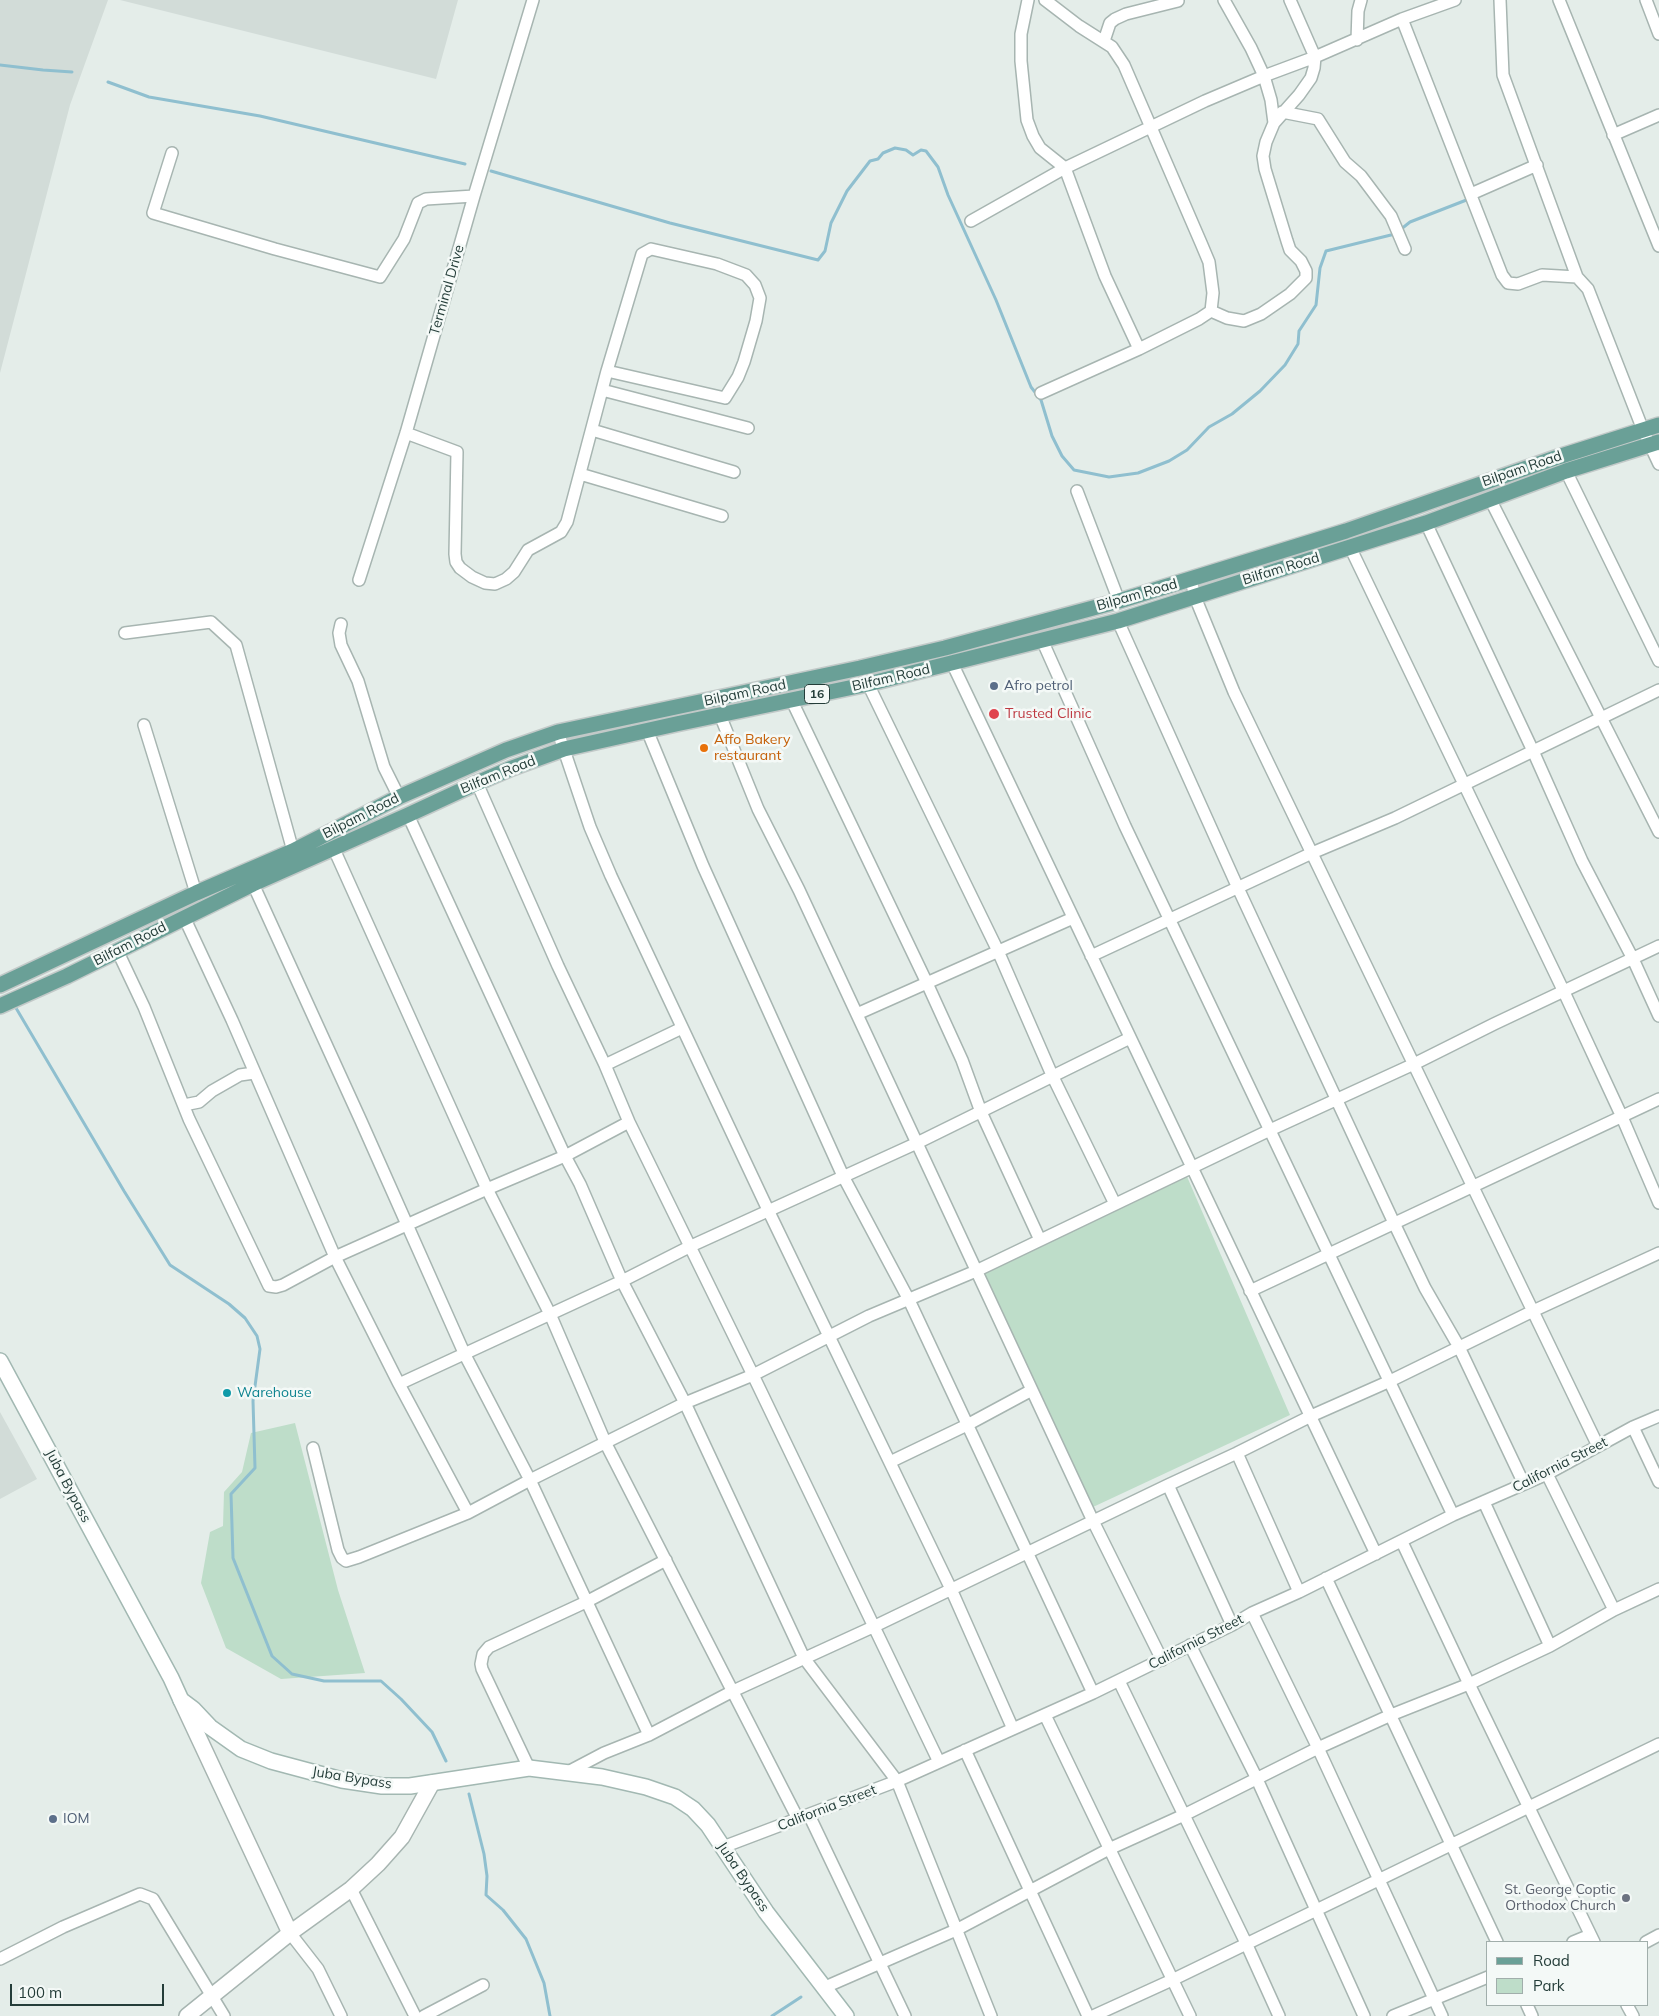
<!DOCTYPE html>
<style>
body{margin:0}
#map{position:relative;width:1659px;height:2016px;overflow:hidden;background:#e4ede9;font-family:Mulish,sans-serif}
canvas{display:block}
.legend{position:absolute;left:1486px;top:1941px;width:162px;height:65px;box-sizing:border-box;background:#f4f9f7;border:1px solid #a1aeab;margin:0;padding:6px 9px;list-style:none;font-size:15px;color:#243d39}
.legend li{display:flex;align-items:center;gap:10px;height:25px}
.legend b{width:25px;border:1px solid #a1aeab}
.scale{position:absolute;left:10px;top:1984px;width:154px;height:22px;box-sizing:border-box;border:2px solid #243d39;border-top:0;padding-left:6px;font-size:15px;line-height:18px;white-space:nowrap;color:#243d39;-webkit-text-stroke:4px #f4f9f7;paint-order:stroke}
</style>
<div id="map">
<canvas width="1659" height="2016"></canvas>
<ul class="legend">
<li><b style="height:6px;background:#6aa097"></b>Road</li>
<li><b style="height:14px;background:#beddc9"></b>Park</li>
</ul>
<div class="scale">100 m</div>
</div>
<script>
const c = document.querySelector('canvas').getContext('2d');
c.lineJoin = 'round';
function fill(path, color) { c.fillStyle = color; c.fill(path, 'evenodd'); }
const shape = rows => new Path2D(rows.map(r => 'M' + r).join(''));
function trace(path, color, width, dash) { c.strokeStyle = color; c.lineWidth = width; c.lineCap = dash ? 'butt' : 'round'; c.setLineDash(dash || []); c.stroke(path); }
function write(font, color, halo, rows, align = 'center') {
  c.font = font + ' Mulish,sans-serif'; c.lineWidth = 5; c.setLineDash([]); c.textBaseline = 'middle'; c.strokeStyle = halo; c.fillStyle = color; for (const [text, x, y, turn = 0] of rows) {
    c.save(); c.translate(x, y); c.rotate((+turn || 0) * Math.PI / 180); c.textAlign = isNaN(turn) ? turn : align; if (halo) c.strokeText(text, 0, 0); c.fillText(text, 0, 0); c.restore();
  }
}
const built = shape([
 [0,0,108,0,70,105,0,373],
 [120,0,458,0,436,79],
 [0,1412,37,1479,0,1499]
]);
const green = shape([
 [1185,1172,1290,1415,1093,1507,982,1268],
 [295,1423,338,1590,365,1673,281,1679,226,1648,201,1583,210,1532,223,1526,224,1492,242,1472,251,1433]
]);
const stream = shape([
 [0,65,43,70,72,72],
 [108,82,149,97,260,116,465,164],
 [491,171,670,223,818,260,825,251,831,223,847,191,870,161,878,159,883,153,895,148,906,150,913,155,921,150,926,151,938,167,948,195,996,300,1031,387,1041,400,1052,436,1062,456,1074,470,1109,477,1138,473,1169,461,1187,450,1209,427,1232,414,1260,391,1285,365,1298,344,1299,331,1316,305,1320,268,1326,251,1395,234],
 [1400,230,1410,222,1469,199],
 [16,1008,124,1191,170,1265,229,1304,245,1318,257,1336,260,1349,253,1401,255,1468,231,1494,233,1558,272,1656,292,1674,324,1681,381,1681,401,1699,432,1732,446,1761],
 [469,1794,484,1854,487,1876,486,1895,503,1910,526,1939,544,1983,550,2016],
 [772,2016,801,1997]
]);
const minor = shape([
 [1028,0,1021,34,1021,61,1027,120,1033,136,1040,148,1065,168,1105,276,1139,349],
 [1224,0,1251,48,1264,76,1271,100,1274,123],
 [1500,0,1503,75,1577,277],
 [1559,0,1659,246],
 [1646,0,1659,34],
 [1402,19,1502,275,1508,283,1518,284,1542,275,1577,277,1588,289,1643,430,1659,464],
 [1357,40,1358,11,1361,0],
 [1104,41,1110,23,1115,19,1126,14,1178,1],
 [1282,112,1318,119,1345,162,1361,176,1391,216,1405,249],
 [1613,135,1659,115],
 [172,153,153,213,275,249,380,277,404,239,418,203,426,199,474,196],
 [1471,194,1537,165],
 [971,221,1065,168,1205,101,1264,76,1315,57,1402,19,1455,0],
 [1211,311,1227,318,1244,321,1261,314,1290,294,1306,278,1306,271,1301,261,1290,250,1287,241,1265,169,1263,156,1266,142,1274,123,1299,95,1311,78,1314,68,1315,57,1290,0],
 [602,390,748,428],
 [1041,393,1139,349,1199,319,1211,311,1213,293,1209,262,1201,243,1124,65,1112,47,1079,26,1045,0],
 [592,430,734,472],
 [406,433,457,452,455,554,456,562,460,568,472,577,485,583,495,584,506,579,514,572,528,550,561,532,567,522,602,390,607,371,642,254,651,249,717,264,746,275,755,285,760,298,756,321,744,362,738,377,725,398,607,371],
 [1566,471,1659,661],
 [580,474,722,516],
 [1077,491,1119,601],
 [1490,499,1659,832],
 [1426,523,1533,751,1582,861,1633,959,1659,1016],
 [1350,547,1564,992,1622,1117,1659,1203],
 [359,580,406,433,474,196,533,0],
 [1191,580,1195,597,1234,692,1598,1446],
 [1118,621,1238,888,1394,1223,1425,1288,1459,1347,1524,1484],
 [341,624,339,633,341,645,358,681,384,767,399,797],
 [125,633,211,622,236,645,293,851],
 [1042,640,1125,826,1453,1515],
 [952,663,1376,1554],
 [868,684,998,951,1052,1075,1115,1204],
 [791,699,926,981,962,1060,981,1112,1040,1240],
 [720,715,758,809,799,890,1093,1521,1162,1660],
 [144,725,196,893],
 [647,730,703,866,843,1176,909,1300,1093,1693],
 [558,732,590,827,611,876,769,1212,951,1589,1013,1729],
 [477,783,558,966,605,1065,629,1122,753,1375,939,1762],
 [408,815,565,1156,580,1184,622,1281,685,1403,804,1658,897,1781,991,2016],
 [333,847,487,1189,550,1314,606,1444,798,1819],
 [253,884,361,1121,465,1355,530,1480,649,1735],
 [184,917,232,1020,335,1257,399,1384,468,1513],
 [117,950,144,1007,189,1119,269,1286,276,1287,283,1285,335,1257,487,1189,565,1156,629,1122],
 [1091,956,1312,853,1395,818,1659,690],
 [857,1014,1073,918],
 [605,1065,682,1028],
 [184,1105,199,1102,212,1091,240,1075,254,1073],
 [1250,1291,1659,1099],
 [399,1384,622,1281,691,1246,917,1143,1130,1038],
 [1633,1427,1659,1482],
 [313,1448,338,1550,342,1558,346,1561,359,1557,468,1513,530,1480,685,1403,753,1375,869,1316,976,1271,1270,1130,1414,1064,1494,1024,1659,946],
 [1237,1453,1299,1592],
 [890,1462,967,1425,1032,1390],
 [1547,1474,1614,1610],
 [1168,1485,1232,1625],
 [1484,1502,1550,1646],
 [1402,1542,1469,1684,1594,1942],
 [1326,1578,1497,1942],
 [1252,1613,1318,1748,1442,2016],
 [1190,1645,1256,1777,1364,2016],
 [1119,1681,1246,1943,1279,2016],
 [1045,1715,1190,2016],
 [965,1750,1088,2016],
 [529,1768,482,1669,481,1664,483,1654,489,1647,586,1602,666,1560],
 [566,1773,604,1753,649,1735,733,1691,875,1626,1168,1485,1237,1453,1311,1416,1390,1381,1533,1311,1659,1253],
 [809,1815,905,2016],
 [723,1847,897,1781,1093,1693,1232,1625,1252,1613,1299,1592,1453,1515,1547,1474,1633,1427,1659,1416],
 [351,1889,415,2016],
 [290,1933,318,1969,341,2016],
 [1573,1942,1590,1935],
 [1646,1942,1659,1935],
 [0,1959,63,1927,140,1894,153,1899,224,2016],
 [823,1988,956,1930,1109,1849,1184,1815,1318,1748,1391,1715,1469,1684,1550,1646,1614,1610,1659,1589],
 [1527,2005,1532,2016],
 [1627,2005,1633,2016],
 [424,2016,483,1985],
 [1093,2016,1172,1980,1659,1744],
 [1393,2016,1488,1977]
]);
const tertiary = shape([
 [181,1700,290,1933],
 [187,2016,290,1933,351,1889,378,1864,402,1837,432,1783]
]);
const secondary = shape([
 [0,1361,171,1678,181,1700,193,1709,210,1727,241,1749,271,1761,342,1780,382,1786,410,1786,529,1768,602,1777,646,1787,675,1797,693,1809,708,1825,766,1912,846,2016]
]);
const primary = shape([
 [0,985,196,893,293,851,399,797,506,750,558,732,860,668,945,648,1119,601,1346,531,1558,457,1659,425],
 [0,1006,67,976,253,884,408,815,477,783,512,768,564,749,676,724,868,684,1118,621,1426,523,1566,471,1659,442]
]);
const markers = [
 [994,686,5,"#5c6f8a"],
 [994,714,6,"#e0444e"],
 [704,748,5,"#e8710a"],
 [227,1393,5,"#0f9aa8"],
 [53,1819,5,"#5c6f8a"],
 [1626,1898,5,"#6b7280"]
];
const shields = [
 [817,694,25]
];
const shieldNames = [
 ["16",817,694]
];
const streetNames = [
 ["Terminal Drive",447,290,-74],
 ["Bilpam Road",1522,469,-19],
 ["Bilfam Road",1281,569,-17],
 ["Bilpam Road",1137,595,-16],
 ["Bilfam Road",891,678,-13],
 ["Bilpam Road",745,693,-12],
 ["Bilfam Road",498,775,-22],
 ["Bilpam Road",361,816,-27],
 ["Bilfam Road",130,944,-27],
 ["California Street",1560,1465,-27],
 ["Juba Bypass",68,1486,62],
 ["California Street",1196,1642,-27],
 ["Juba Bypass",352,1778,9],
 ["California Street",827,1808,-21],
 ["Juba Bypass",743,1877,56]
];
const serviceNames = [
 ["Afro petrol",1004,686],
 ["IOM",63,1819]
];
const healthNames = [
 ["Trusted Clinic",1005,714]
];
const foodNames = [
 ["Affo Bakery",714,740],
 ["restaurant",714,756]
];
const cultureNames = [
 ["Warehouse",237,1393]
];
const worshipNames = [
 ["St. George Coptic",1616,1890],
 ["Orthodox Church",1616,1906]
];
fill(built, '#d2dcd8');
fill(green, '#beddc9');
trace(stream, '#8fbfcf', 3);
trace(minor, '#a7b5b1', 14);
trace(tertiary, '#a7b5b1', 18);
trace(secondary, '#a2b8b2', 18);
trace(primary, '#c2c9c8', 18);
trace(minor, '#fff', 11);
trace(tertiary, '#fff', 15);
trace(secondary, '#fff', 15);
trace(primary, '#6aa097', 15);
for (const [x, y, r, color] of markers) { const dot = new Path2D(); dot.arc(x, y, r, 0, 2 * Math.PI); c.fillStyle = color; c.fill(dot); trace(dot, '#f4f9f7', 2); }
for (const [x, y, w] of shields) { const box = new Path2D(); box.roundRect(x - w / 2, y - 9.5, w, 19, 4); c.fillStyle = '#f4f9f7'; c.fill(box); trace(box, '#243d39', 1); }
write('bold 12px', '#243d39', null, shieldNames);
write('14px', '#243d39', '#f4f9f7', streetNames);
write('14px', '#4e5e75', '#f4f9f7', serviceNames, 'left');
write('14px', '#be3a42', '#f4f9f7', healthNames, 'left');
write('14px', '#c56008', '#f4f9f7', foodNames, 'left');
write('14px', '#0d838f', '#f4f9f7', cultureNames, 'left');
write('14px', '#5b616d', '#f4f9f7', worshipNames, 'right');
</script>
